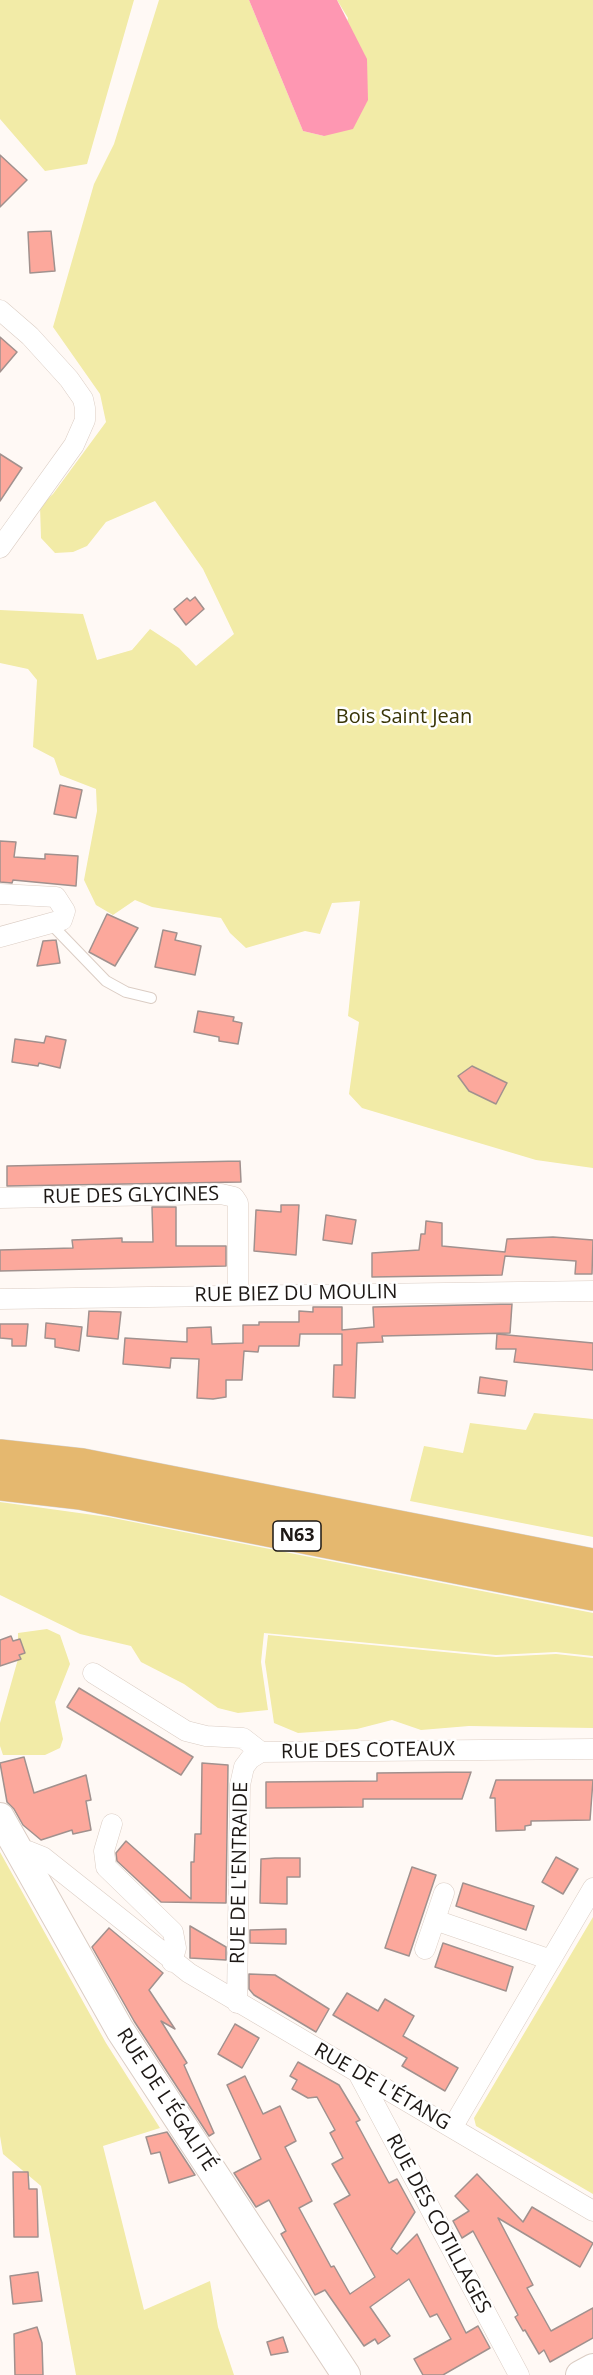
<!DOCTYPE html>
<meta charset="utf-8">
<style>
body{margin:0}
canvas{display:block;background:#fff9f5}
</style>
<canvas width="593" height="2375"></canvas>
<script>
const c = document.querySelector('canvas').getContext('2d');
c.lineJoin = 'round';
function fill(path, color) { c.fillStyle = color; c.fill(path, 'evenodd'); }
const shape = rows => new Path2D(rows.map(r => 'M' + r).join(''));
function trace(path, color, width, dash) { c.strokeStyle = color; c.lineWidth = width; c.lineCap = dash ? 'butt' : 'round'; c.setLineDash(dash || []); c.stroke(path); }
function write(font, color, halo, rows, align = 'center') {
  c.font = font + ' "Open Sans",sans-serif'; c.lineWidth = 5; c.setLineDash([]); c.textBaseline = 'middle'; c.strokeStyle = halo; c.fillStyle = color; for (const [text, x, y, turn = 0] of rows) {
    c.save(); c.translate(x, y); c.rotate((+turn || 0) * Math.PI / 180); c.textAlign = isNaN(turn) ? turn : align; if (halo) c.strokeText(text, 0, 0); c.fillText(text, 0, 0); c.restore();
  }
}
const green = shape([
 [0,0,134,0,87,164,45,171,0,119],
 [159,0,249,0,303,131,324,136,348,18,337,0,593,0,593,1168,536,1160,362,1108,349,1094,359,1022,348,1016,360,901,332,903,320,934,305,931,246,948,230,933,221,918,152,907,135,900,113,915,96,905,84,880,97,811,96,789,60,775,54,758,33,747,37,680,28,669,0,663,0,610,83,614,97,660,132,650,150,629,179,648,196,666,234,634,203,569,155,501,106,522,87,546,73,552,55,553,41,538,40,506,53,494,106,422,100,394,53,327,94,184,114,144],
 [534,1413,593,1419,593,1537,410,1501,424,1446,463,1453,470,1423,526,1430],
 [0,1502,108,1517,593,1613,593,1656,556,1652,496,1655,264,1633,261,1662,268,1710,238,1713,218,1708,184,1684,141,1662,131,1646,80,1634,0,1595],
 [47,1629,60,1635,70,1664,55,1702,63,1739,60,1748,45,1755,3,1755,0,1746,0,1723,18,1659,18,1633],
 [268,1635,496,1657,556,1654,593,1658,593,1728,469,1726,421,1730,392,1720,357,1729,298,1733,274,1723,265,1662],
 [0,1852,106,2043,160,2128,103,2146,144,2310,210,2281,218,2327,234,2375,76,2375,41,2186,3,2154,0,2136],
 [593,1917,593,2194,476,2126,474,2118]
]);
const water = shape([
 [249,0,337,0,367,59,368,100,353,129,324,136,303,131]
]);
const building = shape([
 [0,155,27,180,0,207,0,155],
 [51,231,55,271,30,273,28,232,51,231],
 [0,337,17,352,0,372,0,337],
 [0,454,22,468,0,501,0,454],
 [195,597,204,609,186,625,174,609,187,598,190,601,195,597],
 [60,785,82,790,76,818,54,814,60,785],
 [0,841,16,842,14,857,45,859,45,854,78,856,76,886,13,880,12,883,0,882,0,841],
 [107,914,138,928,115,966,89,952,107,914],
 [163,930,177,933,175,940,201,946,195,975,155,967,163,930],
 [56,940,60,963,37,966,43,941,56,940],
 [198,1011,234,1017,233,1021,242,1023,238,1044,219,1041,219,1037,194,1032,198,1011],
 [46,1036,66,1040,60,1068,39,1063,38,1066,12,1062,15,1039,44,1043,46,1036],
 [472,1066,507,1083,496,1104,469,1091,458,1076,472,1066],
 [240,1161,241,1182,7,1186,7,1166,240,1161],
 [281,1205,299,1205,296,1255,254,1251,256,1210,281,1212,281,1205],
 [152,1207,176,1207,176,1246,226,1246,226,1266,0,1271,0,1250,73,1248,72,1240,122,1238,122,1242,153,1242,152,1207],
 [326,1215,356,1220,352,1244,323,1240,326,1215],
 [426,1221,442,1223,442,1246,505,1252,507,1239,553,1237,593,1240,592,1274,575,1274,576,1261,505,1256,502,1275,372,1277,372,1253,419,1250,421,1234,425,1234,426,1221],
 [512,1304,510,1333,382,1336,383,1342,357,1343,355,1398,333,1397,334,1365,342,1365,342,1334,300,1334,299,1346,259,1346,258,1352,244,1351,242,1380,226,1380,226,1397,213,1399,197,1398,199,1359,171,1358,170,1368,123,1364,125,1338,187,1342,187,1328,211,1327,212,1344,243,1343,243,1325,259,1325,259,1322,299,1322,299,1311,313,1312,313,1307,342,1307,342,1330,374,1327,373,1307,512,1304],
 [89,1311,121,1312,118,1339,87,1336,89,1311],
 [46,1323,82,1327,79,1351,55,1347,55,1339,45,1338,46,1323],
 [0,1324,28,1324,26,1346,12,1346,12,1339,0,1338,0,1324],
 [497,1334,593,1343,593,1370,514,1362,516,1349,496,1349,497,1334],
 [480,1377,507,1381,505,1396,478,1393,480,1377],
 [11,1636,13,1641,20,1639,25,1653,19,1655,21,1659,0,1666,0,1640,11,1636],
 [79,1688,193,1757,181,1775,67,1707,79,1688],
 [24,1757,34,1793,86,1775,91,1800,86,1801,91,1830,73,1834,72,1830,41,1840,23,1825,14,1809,7,1802,0,1763,24,1757],
 [202,1763,228,1765,226,1903,161,1902,117,1861,116,1853,126,1841,191,1899,191,1862,194,1862,195,1834,201,1834,202,1763],
 [471,1772,462,1799,363,1799,363,1807,266,1808,266,1782,377,1781,377,1773,471,1772],
 [496,1780,593,1780,590,1820,531,1821,531,1825,525,1826,525,1830,496,1831,495,1798,490,1798,496,1780],
 [556,1857,578,1869,563,1894,542,1882,556,1857],
 [275,1858,300,1858,300,1877,287,1877,287,1904,260,1903,261,1859,275,1858],
 [412,1867,436,1875,409,1956,385,1948,412,1867],
 [463,1883,534,1906,526,1930,456,1906,463,1883],
 [190,1926,226,1947,226,1960,190,1958,190,1926],
 [109,1928,163,1973,149,1990,175,2029,161,2021,187,2063,184,2065,214,2133,209,2136,134,2021,92,1947,109,1928],
 [286,1929,286,1944,250,1943,250,1930,286,1929],
 [443,1943,513,1967,506,1991,435,1967,443,1943],
 [249,1974,275,1975,329,2009,316,2032,254,1995,249,1989,249,1974],
 [347,1993,378,2011,385,1999,414,2016,403,2036,458,2068,445,2091,402,2066,407,2058,333,2015,347,1993],
 [235,2024,259,2038,242,2068,218,2054,235,2024],
 [298,2062,339,2085,360,2120,356,2122,389,2183,397,2179,415,2212,391,2249,397,2254,417,2234,466,2333,478,2326,490,2348,443,2375,423,2375,414,2359,451,2339,437,2314,430,2317,409,2279,370,2307,390,2336,378,2344,375,2339,364,2346,325,2290,315,2295,281,2234,286,2231,269,2200,256,2207,234,2173,261,2159,227,2085,245,2076,263,2114,280,2106,296,2141,285,2147,312,2201,299,2208,331,2267,334,2266,350,2294,375,2277,334,2204,350,2195,332,2164,343,2158,330,2133,335,2130,317,2097,308,2098,292,2089,297,2080,290,2076,298,2062],
 [167,2132,195,2175,169,2183,160,2152,151,2154,146,2137,167,2132],
 [13,2172,28,2172,29,2189,37,2189,38,2237,14,2237,13,2172],
 [477,2174,523,2222,532,2207,593,2243,580,2267,498,2218,533,2285,527,2288,551,2331,593,2308,593,2338,550,2362,544,2350,539,2354,525,2330,523,2331,515,2317,518,2315,473,2231,462,2238,453,2221,469,2211,455,2196,477,2174],
 [38,2272,42,2301,13,2304,10,2276,38,2272],
 [37,2327,42,2343,43,2375,15,2375,14,2334,37,2327],
 [283,2337,288,2352,271,2355,267,2342,283,2337]
]);
const lane = shape([
 [51,924,106,981,126,992,151,998]
]);
const street = shape([
 [0,310,30,336,69,379,83,399,85,408,85,420,74,445,0,548],
 [0,894,56,897,65,911,62,920,0,937],
 [0,1198,221,1194,234,1197,238,1203,238,1295],
 [0,1299,593,1291],
 [93,1673,186,1731,206,1736,243,1738,261,1752,593,1749],
 [112,1824,104,1851,106,1867,173,1932,176,1948,172,1962],
 [22,1854,28,1851,43,1857,189,1973,593,2211],
 [435,1920,551,1960],
 [425,1949,444,1893],
 [237,2003,240,1785,244,1767,250,1759,261,1752],
 [358,2073,519,2375],
 [452,2128,593,1888]
]);
const secondary = shape([
 [0,1817,120,2030,346,2375],
 [580,2375,593,2368]
]);
const highway = shape([
 [0,1456,82,1465,593,1565],
 [0,1484,80,1493,593,1594]
]);
const shields = [
 [297,1536,48]
];
const shieldNames = [
 ["N63",297,1536]
];
const parkNames = [
 ["Bois Saint Jean",404,717]
];
const streetNames = [
 ["RUE DES GLYCINES",131,1196,-1],
 ["RUE BIEZ DU MOULIN",296,1294,-1],
 ["RUE DES COTEAUX",368,1751,-1],
 ["RUE DE L'ENTRAIDE",240,1873,-89],
 ["RUE DE L'ÉTANG",382,2087,30],
 ["RUE DE L'ÉGALITÉ",166,2100,57],
 ["RUE DES COTILLAGES",438,2224,62]
];
fill(green, '#f2eba7');
fill(water, '#fe97b2');
fill(building, '#fca89c');
trace(building, '#a1918e', 1.5);
trace(lane, '#dbcdc4', 12);
trace(street, '#dbcdc4', 21);
trace(secondary, '#dbcdc4', 30);
trace(highway, '#d6d5d5', 34);
trace(lane, '#fff', 10);
trace(street, '#fff', 20);
trace(secondary, '#fff', 28);
trace(highway, '#e5b86f', 33);
for (const [x, y, w] of shields) { const box = new Path2D(); box.roundRect(x - w / 2, y - 15, w, 30, 4.5); c.fillStyle = '#fff'; c.fill(box); trace(box, '#1d1815', 1.5); }
write('bold 18px', '#1d1815', null, shieldNames);
write('20px', '#393506', '#fff', parkNames);
write('20px', '#1d1815', '#fff', streetNames);
</script>
